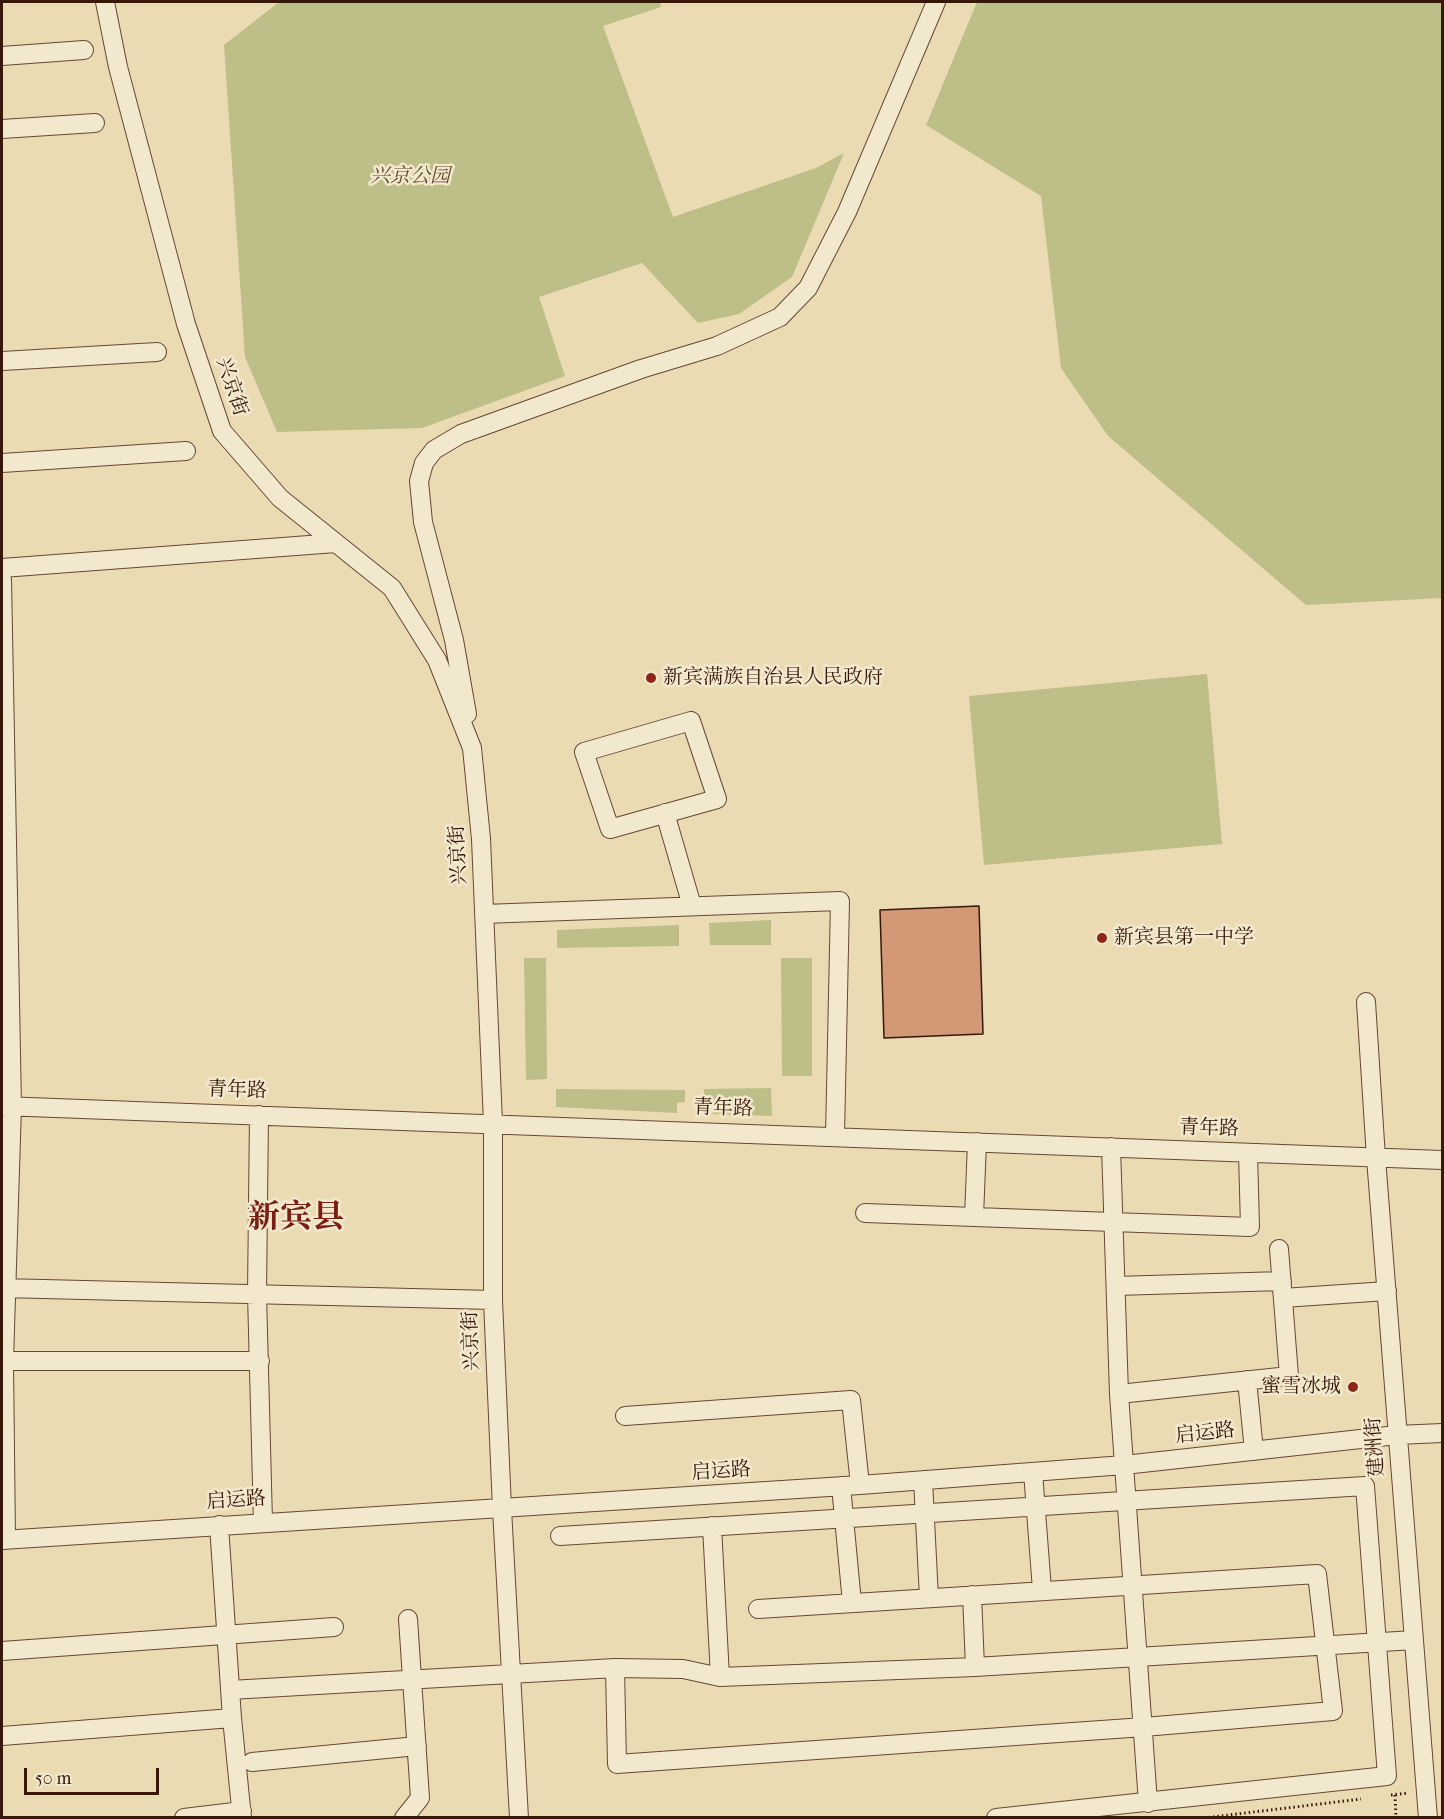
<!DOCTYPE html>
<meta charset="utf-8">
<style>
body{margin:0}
#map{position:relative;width:1444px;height:1819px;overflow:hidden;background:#ebdbb3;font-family:"IM FELL French Canon",serif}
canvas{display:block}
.frame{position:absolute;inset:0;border:3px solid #371709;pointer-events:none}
.scale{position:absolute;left:24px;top:1768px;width:135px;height:27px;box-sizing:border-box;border:3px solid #371709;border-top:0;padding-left:8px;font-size:18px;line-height:21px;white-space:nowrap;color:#371709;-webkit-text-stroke:4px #f2e8ce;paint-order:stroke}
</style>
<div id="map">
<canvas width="1444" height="1819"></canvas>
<div class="frame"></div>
<div class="scale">50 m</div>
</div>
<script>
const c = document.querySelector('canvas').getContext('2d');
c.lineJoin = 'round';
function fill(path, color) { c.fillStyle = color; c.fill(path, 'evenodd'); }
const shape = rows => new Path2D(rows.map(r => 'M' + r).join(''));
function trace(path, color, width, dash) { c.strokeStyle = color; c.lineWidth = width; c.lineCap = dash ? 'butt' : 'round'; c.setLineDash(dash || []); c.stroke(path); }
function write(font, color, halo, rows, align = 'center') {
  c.font = font + ' "IM FELL French Canon","Noto Serif SC",serif'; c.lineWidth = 5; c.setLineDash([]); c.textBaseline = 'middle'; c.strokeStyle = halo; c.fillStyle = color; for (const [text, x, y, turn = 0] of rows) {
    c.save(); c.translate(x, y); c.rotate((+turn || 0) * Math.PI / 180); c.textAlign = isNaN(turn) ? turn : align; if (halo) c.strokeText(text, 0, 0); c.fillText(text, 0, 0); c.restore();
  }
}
const green = shape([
 [279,2,660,2,661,7,603,26,673,217,816,168,844,153,792,277,739,314,698,323,642,263,539,297,565,376,422,428,277,432,245,357,224,45],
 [977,2,1442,2,1442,598,1306,605,1108,436,1061,368,1041,196,926,125],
 [1207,674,1222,844,984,865,969,696],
 [771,920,771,945,710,945,709,923],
 [679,925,679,946,557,948,557,930],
 [524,958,546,958,547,1079,526,1080],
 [781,958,812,958,812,1076,782,1076],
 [771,1088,772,1116,713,1114,712,1103,704,1102,704,1089],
 [556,1089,685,1090,685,1102,677,1103,677,1113,556,1107]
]);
const building = shape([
 [979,906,983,1034,884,1038,880,910,979,906]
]);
const path = shape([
 [1391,1795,1408,1793],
 [1395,1795,1396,1818],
 [1204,1818,1361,1799]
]);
const minor = shape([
 [105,2,118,67,186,324,222,431,280,498,392,588,437,660,472,748,481,839,493,1123,493,1300,502,1509,519,1818],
 [2,56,84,50],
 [2,129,95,123],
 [2,361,157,352],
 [2,463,186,451],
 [2,568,336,543],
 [2,579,12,1106,4,1361,6,1540],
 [467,714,454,640,423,522,419,481,424,463,434,450,461,434,641,369,717,346,780,317,808,288,847,212,936,2],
 [691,721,717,799,610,829,584,752,691,721],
 [665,813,692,906],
 [484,914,840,901,835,1136],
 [1366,1002,1376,1158,1428,1818],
 [2,1106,1442,1160],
 [259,1115,257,1294,263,1522],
 [1111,1147,1119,1394,1148,1803],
 [865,1213,1250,1227,1248,1153],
 [974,1217,977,1142],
 [1116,1286,1282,1281],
 [2,1288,493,1300],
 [1283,1298,1387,1291],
 [2,1361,260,1361],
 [1247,1380,1254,1451],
 [1119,1394,1289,1376,1279,1249],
 [625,1416,851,1400,860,1485],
 [1033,1472,1042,1590],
 [923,1480,929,1598],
 [841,1486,852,1603],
 [219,1525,232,1718,242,1818],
 [712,1526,720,1677],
 [560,1536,1365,1486,1387,1776,996,1818],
 [2,1540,860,1485,1124,1465,1397,1435,1442,1433],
 [972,1595,975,1667],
 [2,1651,334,1627],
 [615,1668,617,1764,1144,1727,1333,1711,1317,1574,758,1609],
 [230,1690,615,1668,683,1669,720,1677,975,1667,1414,1640],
 [2,1736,232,1718],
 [252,1762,417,1746],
 [184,1818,242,1811],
 [404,1818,420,1798,408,1619]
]);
const markers = [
 [651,678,6,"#8f2418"],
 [1102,938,6,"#8f2418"],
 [1353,1387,6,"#8f2418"]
];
const parkNames = [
 ["兴京公园",410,177]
];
const streetNames = [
 ["兴京街",231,387,72],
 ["兴京街",459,855,-93],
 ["青年路",237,1091,2],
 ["青年路",723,1109,2],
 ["青年路",1209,1129,2],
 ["兴京街",472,1341,-92],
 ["启运路",1205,1434,-6],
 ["建洲街",1376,1447,-94],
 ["启运路",721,1472,-4],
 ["启运路",236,1501,-4]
];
const poiNames = [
 ["新宾满族自治县人民政府",663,678],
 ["新宾县第一中学",1114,938],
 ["蜜雪冰城",1341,1387,"right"]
];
const townNames = [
 ["新宾县",296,1219]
];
fill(green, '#bebe88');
fill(building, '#d39875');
trace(building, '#371709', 1.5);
trace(minor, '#644834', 20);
trace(path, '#371709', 3, [1.5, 3]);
trace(minor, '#f2e8ce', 18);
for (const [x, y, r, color] of markers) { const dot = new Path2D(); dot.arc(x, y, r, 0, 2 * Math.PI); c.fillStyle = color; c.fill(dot); trace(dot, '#f2e8ce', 2); }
write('italic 20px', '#60492f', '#f2e8ce', parkNames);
write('20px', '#371709', '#f2e8ce', streetNames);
write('20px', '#371709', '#f2e8ce', poiNames, 'left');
write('bold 32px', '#7a1f14', '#f2e8ce', townNames);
</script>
